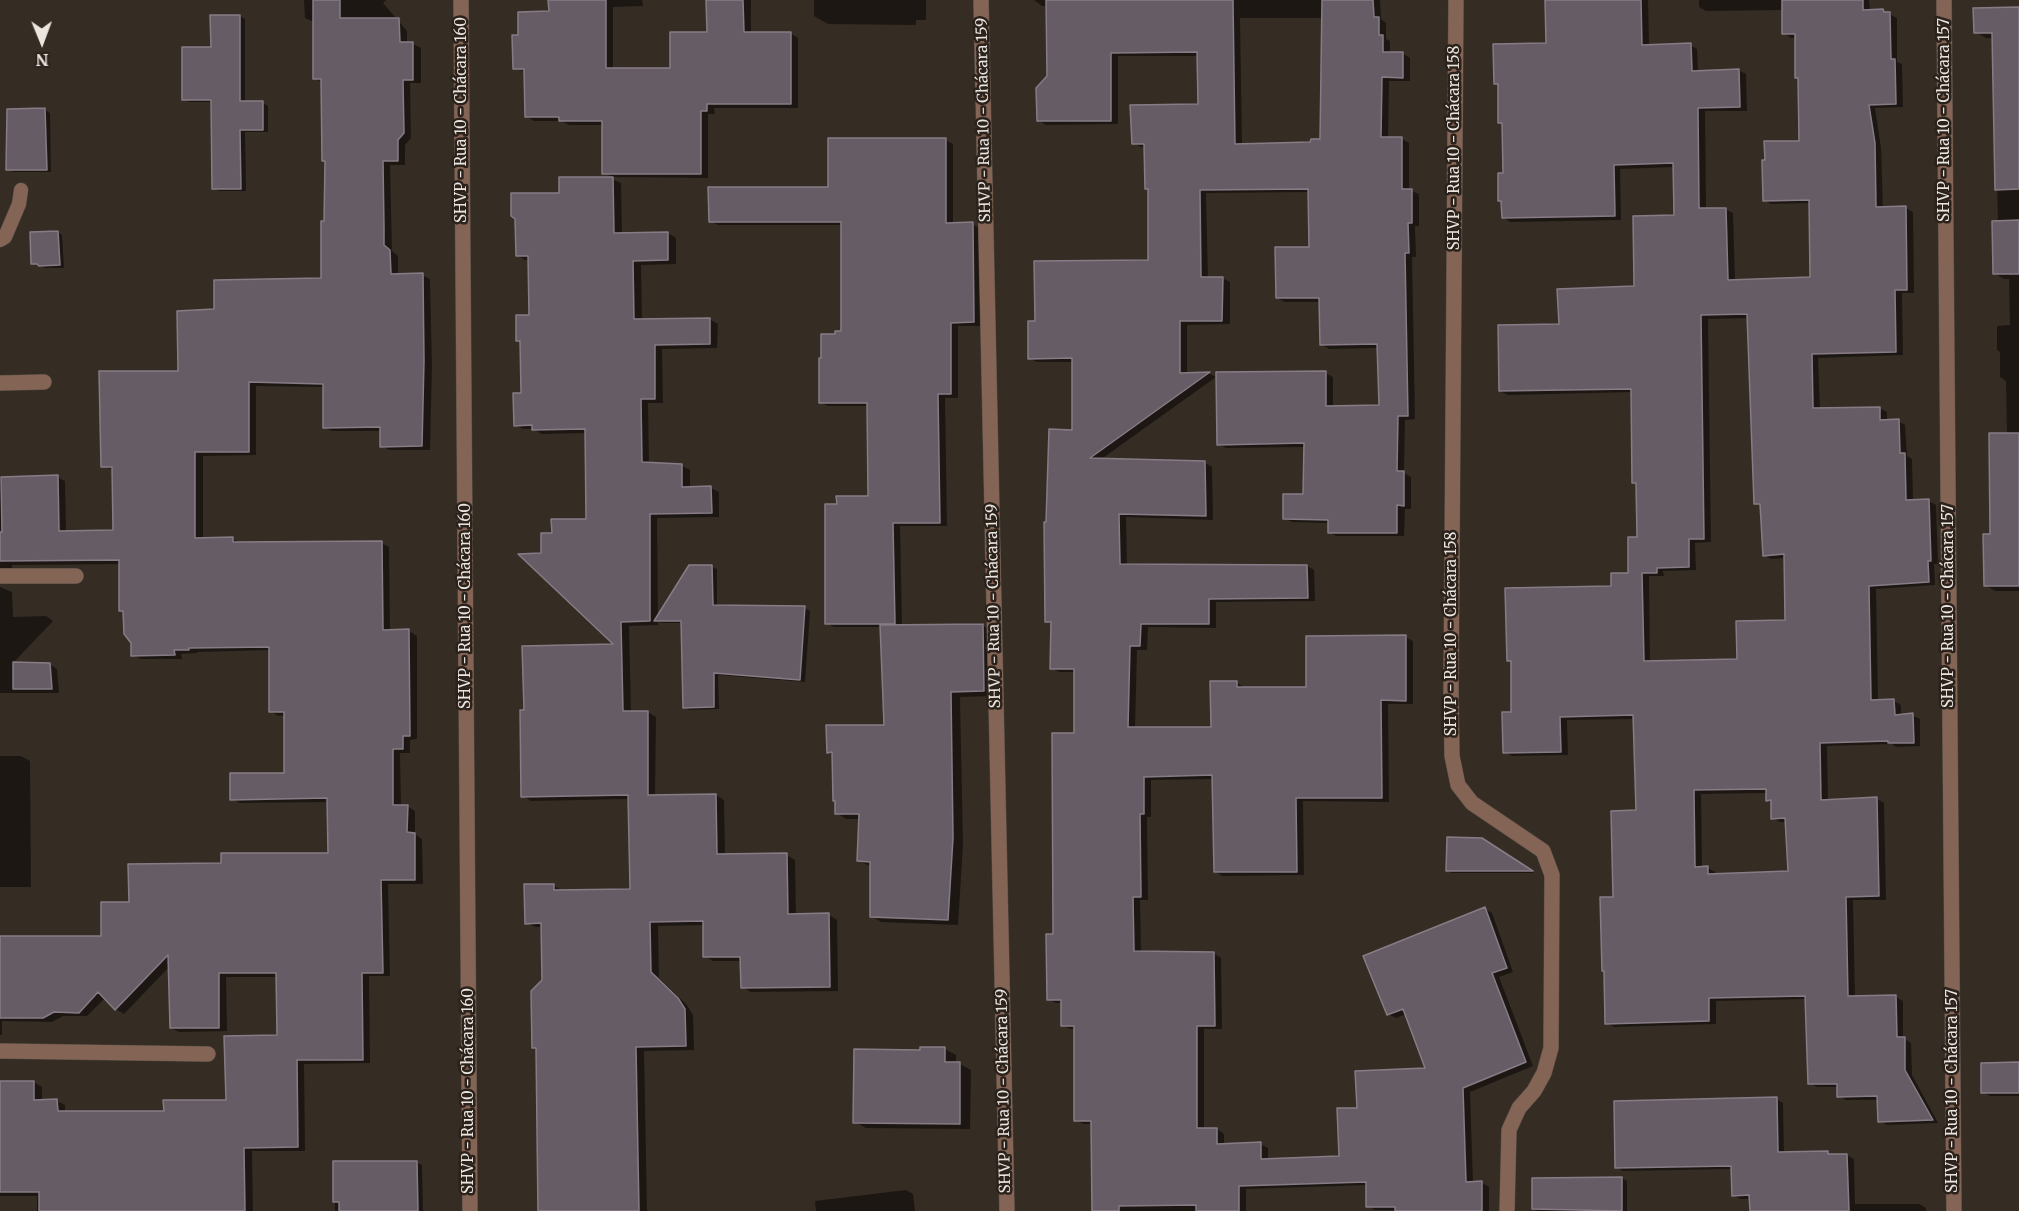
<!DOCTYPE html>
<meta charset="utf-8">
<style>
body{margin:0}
#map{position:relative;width:2019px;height:1211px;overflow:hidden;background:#352c24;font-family:Merriweather,serif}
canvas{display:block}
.north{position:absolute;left:12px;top:12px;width:60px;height:60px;-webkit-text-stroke:4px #2b221b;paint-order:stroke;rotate:179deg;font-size:16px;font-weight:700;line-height:24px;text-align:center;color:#ebe5e0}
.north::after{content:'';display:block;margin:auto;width:21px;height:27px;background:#ebe5e0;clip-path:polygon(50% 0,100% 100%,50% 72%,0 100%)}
</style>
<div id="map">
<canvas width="2019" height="1211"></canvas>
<div class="north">N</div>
</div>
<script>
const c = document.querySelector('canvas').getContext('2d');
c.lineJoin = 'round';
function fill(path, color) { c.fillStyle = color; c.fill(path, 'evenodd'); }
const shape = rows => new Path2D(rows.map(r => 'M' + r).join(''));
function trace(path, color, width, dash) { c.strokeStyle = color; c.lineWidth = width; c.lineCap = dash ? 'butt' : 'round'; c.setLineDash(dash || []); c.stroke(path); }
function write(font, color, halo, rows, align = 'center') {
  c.font = font + ' Merriweather,serif'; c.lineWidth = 5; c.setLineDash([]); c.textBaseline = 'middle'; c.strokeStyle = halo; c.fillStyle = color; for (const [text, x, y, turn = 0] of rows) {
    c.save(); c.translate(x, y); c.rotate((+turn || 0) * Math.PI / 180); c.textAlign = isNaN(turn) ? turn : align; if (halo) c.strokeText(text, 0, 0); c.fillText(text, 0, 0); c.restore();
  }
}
const shadow = shape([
 [304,0,386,0,383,3,407,31,407,44,413,44,421,48,421,83,410,83,411,138,405,145,405,165,390,165,392,251,398,256,398,275,422,275,430,279,432,367,430,450,389,450,382,446,381,431,332,431,324,427,324,387,256,386,256,455,203,456,203,539,233,539,240,543,381,543,389,547,390,631,409,631,417,636,417,739,410,740,410,753,400,753,401,806,407,806,415,811,415,834,422,839,423,884,388,884,390,976,369,976,370,1063,304,1064,305,1151,252,1151,253,1211,37,1211,37,1196,0,1196,0,1082,34,1082,42,1087,42,1101,57,1101,65,1105,65,1113,165,1113,227,1101,278,1036,277,977,226,977,227,1031,179,1032,171,1028,170,966,124,1014,116,1009,105,998,87,1016,63,1016,52,1022,2,1021,2,1035,0,1035,0,938,103,937,130,903,223,864,329,854,328,802,240,803,232,799,285,775,286,715,278,716,271,711,271,650,197,652,197,653,181,654,182,659,141,659,133,655,133,642,125,612,121,610,120,564,12,565,12,570,0,575,0,478,57,477,65,481,66,532,115,532,114,470,102,466,179,372,216,311,323,279,327,162,324,160,323,83,315,78,314,22,305,18],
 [550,0,642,0,643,6,613,7,613,69,672,69,708,34,708,0,751,0,751,33,790,33,798,38,798,108,714,108,715,114,708,114,708,178,612,177,604,173,604,125,569,125,561,121,534,121,526,116,526,72,514,68,520,36,550,12],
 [814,0,926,0,926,20,916,20,916,25,828,24,814,16],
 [1034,0,1380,0,1381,19,1386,23,1386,39,1390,41,1390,53,1402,53,1410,58,1410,81,1389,81,1388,139,1402,139,1409,143,1409,190,1419,194,1419,226,1415,226,1416,257,1412,257,1415,419,1405,420,1404,473,1411,477,1411,509,1405,509,1404,536,1336,536,1329,532,1329,523,1292,522,1284,518,1305,495,1305,447,1226,448,1218,444,1325,373,1333,377,1333,407,1380,406,1379,348,1329,349,1321,344,1321,302,1285,302,1277,298,1310,248,1310,192,1206,193,1208,278,1222,278,1230,282,1230,324,1187,325,1187,374,1210,374,1216,377,1100,460,1205,463,1212,467,1213,520,1126,517,1127,566,1307,566,1314,570,1315,601,1216,602,1216,628,1148,627,1147,650,1137,650,1135,728,1213,728,1236,682,1244,687,1244,689,1308,688,1405,637,1413,641,1413,704,1388,704,1389,802,1303,801,1304,875,1222,876,1215,871,1213,779,1151,780,1151,817,1147,817,1148,900,1140,900,1141,953,1213,953,1221,958,1222,1029,1204,1029,1204,1130,1217,1129,1224,1134,1224,1146,1260,1144,1268,1148,1268,1160,1340,1158,1359,1109,1427,1070,1406,1014,1396,1018,1388,1014,1485,909,1492,913,1513,972,1499,977,1533,1066,1470,1092,1473,1183,1482,1183,1489,1187,1489,1211,1375,1210,1368,1206,1368,1185,1246,1189,1246,1211,1093,1211,1092,1124,1083,1124,1076,1120,1076,1029,1070,1029,1063,1025,1063,1003,1056,1003,1048,999,1076,734,1075,672,1059,672,1051,668,1053,625,1046,621,1047,524,1073,432,1073,362,1037,362,1029,358,1036,323,1150,261,1150,190,1146,147,1141,147,1133,143,1200,106,1198,56,1118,56,1118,124,1046,125,1038,120,1049,76,1047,6,1042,6],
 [1240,18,1323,18,1322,140,1312,144,1242,145],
 [1547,0,1648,0,1649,46,1690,45,1697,49,1698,72,1738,70,1746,74,1747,111,1705,111,1706,210,1725,209,1733,213,1735,281,1812,278,1810,203,1771,204,1764,200,1801,142,1800,79,1797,78,1796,38,1791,38,1784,33,1783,10,1706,11,1699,7,1699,0,1869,0,1870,11,1883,11,1897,18,1897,62,1902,64,1903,107,1875,108,1881,148,1883,209,1906,208,1913,212,1914,293,1902,293,1903,355,1818,358,1820,410,1879,408,1887,412,1887,422,1898,421,1905,425,1907,456,1912,459,1913,501,1929,501,1936,505,1938,564,1934,564,1935,585,1876,589,1878,701,1894,701,1901,705,1901,716,1912,715,1920,719,1920,746,1896,747,1892,744,1827,746,1828,801,1877,799,1884,803,1886,900,1853,900,1855,997,1896,997,1903,1001,1903,1038,1911,1043,1912,1075,1938,1123,1887,1125,1880,1121,1879,1100,1846,1100,1839,1096,1839,1087,1817,1087,1809,1083,1806,999,1716,1001,1716,1024,1614,1027,1607,1023,1614,899,1637,812,1634,719,1567,720,1568,755,1512,756,1505,752,1513,714,1513,662,1508,660,1630,575,1639,538,1638,484,1634,482,1633,392,1508,395,1500,391,1560,325,1635,288,1675,217,1675,167,1620,169,1621,220,1510,222,1503,217,1502,202,1500,201,1505,175,1503,124,1499,122,1499,85,1495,83,1547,45],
 [1749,318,1756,503,1762,507,1764,555,1771,559,1785,558,1787,622,1738,661,1650,662,1649,576,1664,576,1663,571,1696,570,1695,543,1711,542,1708,319],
 [1767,793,1767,800,1773,803,1773,818,1780,822,1787,822,1790,873,1715,875,1715,872,1708,868,1702,868,1701,794],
 [2019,9,2019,591,1995,591,1985,585,2007,434,2006,381,2000,377,2000,352,1997,350,1997,326,2010,325,2009,279,2004,279,1994,273,1998,222,1993,38,1986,38,1976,32],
 [240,16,245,19,245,103,263,103,268,106,268,132,245,132,246,191,219,191,214,188,213,102,189,102,184,99,212,48],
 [45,110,50,113,51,172,13,172,8,169],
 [946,140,953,144,953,224,972,224,980,228,981,326,958,326,958,398,945,398,947,526,900,526,902,626,982,625,992,631,993,696,960,697,963,845,958,925,881,922,871,916,872,867,859,861,860,819,846,819,837,813,833,755,828,752,886,726,881,627,834,627,826,623,838,505,870,497,868,406,828,406,820,402,837,335,843,332,843,225,718,225,710,221,829,189],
 [612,179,621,183,622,234,668,233,676,238,676,264,641,265,642,320,709,319,718,324,717,348,662,349,663,403,648,403,649,464,682,466,690,470,690,488,711,488,719,492,719,517,657,518,658,619,712,567,717,569,717,607,805,608,810,611,805,682,718,675,719,709,689,710,684,707,683,623,661,623,658,622,658,625,629,626,631,713,648,712,656,717,655,796,716,795,724,800,725,856,787,855,795,860,796,916,829,915,837,920,838,991,751,992,743,987,742,961,713,961,705,956,704,925,658,926,659,978,686,1004,693,1015,694,1050,644,1051,647,1211,539,1211,537,1050,533,1048,543,981,542,927,535,927,527,923,553,885,561,890,632,890,630,799,531,801,523,796,525,711,617,645,543,555,553,534,587,520,587,433,542,434,533,429,523,429,515,425,523,394,522,343,518,340,530,316,529,260,525,260,517,255,561,194],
 [57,232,62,235,64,268,45,268,33,263],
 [0,587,12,592,13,617,46,616,53,621,13,663,49,664,57,669,59,693,0,693],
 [0,756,21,756,30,761,31,887,0,887],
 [1478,839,1534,873,1452,873,1447,870],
 [945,1049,956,1055,956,1064,960,1064,971,1070,970,1129,866,1128,855,1122,921,1051],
 [2019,1064,2019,1096,1990,1096,1983,1092],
 [1776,1099,1783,1103,1784,1154,1828,1153,1832,1155,1847,1155,1854,1159,1855,1204,1919,1204,1926,1208,1926,1211,1751,1211,1751,1199,1740,1199,1733,1195,1733,1169,1623,1171,1616,1167],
 [334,1163,417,1163,422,1165,423,1211,335,1211],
 [1621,1178,1627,1181,1627,1211,1538,1211,1534,1209],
 [906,1190,913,1194,915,1211,816,1211,815,1201]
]);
const building = shape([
 [313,0,340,0,340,18,399,18,400,42,413,42,413,80,403,80,404,133,398,140,398,161,383,161,384,227,384,245,390,250,391,274,423,273,424,361,422,446,380,447,380,427,323,428,323,384,249,382,249,452,195,452,195,538,233,537,233,542,382,541,383,630,409,629,410,736,403,736,403,749,393,749,393,805,408,805,407,832,415,833,415,880,381,880,383,973,362,973,363,1060,297,1060,298,1147,244,1148,245,1211,39,1211,39,1192,0,1192,0,1081,34,1081,34,1100,57,1099,58,1111,164,1111,163,1100,226,1100,224,1036,277,1035,276,973,219,973,219,1028,170,1028,168,955,115,1010,98,992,79,1013,54,1012,43,1018,0,1018,0,936,101,936,101,902,129,902,128,864,221,863,221,853,328,853,327,798,230,800,230,773,284,773,284,712,269,712,269,647,189,648,189,650,174,650,175,655,131,656,131,643,124,634,123,611,119,611,119,560,0,561,0,532,2,532,1,477,58,475,59,531,113,530,112,467,101,467,99,371,178,371,177,311,214,309,214,280,321,278,321,221,324,221,325,161,322,161,321,79,313,79,313,0],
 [548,0,606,0,606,68,670,68,670,32,707,32,706,0,743,0,744,32,791,32,791,104,707,104,707,111,701,111,701,174,602,174,602,121,559,121,559,117,525,117,524,69,513,69,512,35,518,35,518,12,549,11,548,0],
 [1046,0,1233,0,1235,144,1310,142,1311,139,1320,139,1322,0,1373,0,1374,17,1379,17,1379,35,1383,35,1383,52,1403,52,1403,78,1382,77,1381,137,1402,137,1402,189,1412,189,1412,223,1408,223,1409,253,1405,253,1408,416,1398,416,1397,471,1404,471,1404,506,1397,505,1397,533,1328,533,1328,520,1283,519,1283,494,1303,494,1304,443,1217,445,1216,372,1326,371,1326,406,1379,405,1377,344,1320,345,1319,298,1276,298,1275,247,1309,247,1308,189,1200,190,1201,277,1223,277,1222,321,1180,321,1180,373,1210,372,1090,458,1205,461,1206,516,1119,514,1120,564,1307,565,1308,598,1209,599,1209,624,1141,624,1140,646,1130,646,1128,727,1211,727,1210,681,1237,681,1237,687,1306,687,1306,636,1406,635,1406,701,1381,700,1382,798,1296,798,1297,872,1214,872,1212,775,1144,777,1144,814,1140,814,1141,897,1133,897,1134,951,1214,952,1215,1026,1197,1026,1197,1128,1217,1128,1217,1144,1261,1142,1261,1159,1339,1156,1337,1108,1357,1108,1355,1071,1425,1068,1403,1009,1387,1015,1363,956,1485,907,1507,968,1492,973,1526,1062,1463,1088,1466,1182,1482,1181,1482,1211,1395,1211,1395,1207,1366,1207,1366,1182,1239,1186,1239,1211,1196,1211,1196,1205,1119,1206,1119,1211,1092,1211,1091,1121,1074,1121,1074,1026,1061,1026,1061,1000,1047,1000,1046,934,1053,934,1052,733,1074,733,1074,669,1050,669,1051,622,1045,622,1044,522,1046,522,1049,429,1072,430,1072,358,1028,359,1028,321,1035,321,1034,261,1148,260,1148,189,1145,189,1144,144,1132,144,1130,105,1198,104,1197,52,1111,53,1111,121,1037,121,1036,88,1047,76,1046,0],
 [1545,0,1641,0,1642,45,1691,43,1692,71,1739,69,1740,107,1698,108,1699,208,1726,208,1728,280,1810,277,1809,200,1763,201,1762,160,1765,160,1764,141,1799,141,1798,78,1795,78,1795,34,1782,34,1782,0,1863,0,1863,10,1883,9,1884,12,1890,12,1891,59,1895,59,1896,104,1869,105,1875,143,1876,207,1906,206,1907,290,1895,290,1896,352,1812,354,1813,408,1880,407,1880,420,1899,419,1900,453,1905,453,1906,500,1929,499,1931,561,1928,561,1929,582,1869,586,1871,700,1894,699,1895,715,1913,713,1914,743,1888,743,1888,741,1820,743,1821,800,1877,797,1879,896,1846,897,1848,996,1896,995,1897,1037,1905,1037,1905,1070,1933,1120,1878,1122,1877,1096,1837,1097,1837,1084,1808,1084,1805,996,1709,998,1709,1021,1605,1024,1604,971,1602,971,1600,897,1613,897,1611,811,1636,810,1633,715,1560,717,1561,752,1503,753,1502,712,1511,712,1511,661,1507,661,1505,588,1611,586,1611,573,1628,573,1628,537,1637,537,1636,483,1632,483,1631,389,1499,391,1498,325,1559,324,1557,289,1634,286,1633,216,1674,215,1673,163,1614,165,1615,216,1502,218,1501,201,1498,201,1498,173,1503,173,1502,123,1498,123,1498,84,1494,84,1493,44,1546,43,1545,0],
 [1747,314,1754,504,1760,504,1763,556,1784,554,1785,620,1736,621,1737,659,1644,661,1642,573,1657,573,1657,568,1689,567,1689,539,1704,539,1701,315,1747,314],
 [1766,789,1766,801,1771,800,1771,819,1785,818,1788,871,1708,874,1708,866,1695,867,1694,790,1766,789],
 [2019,7,2019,189,1995,190,1992,33,1974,33,1973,8,2019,7],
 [210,15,240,15,240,101,263,101,263,130,240,130,241,189,212,189,211,100,182,100,182,47,211,47,210,15],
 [45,108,47,170,6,170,7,109,45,108],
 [828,138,946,138,946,223,973,222,974,322,951,323,951,394,938,394,940,523,893,523,895,624,825,624,825,504,837,504,836,496,868,496,867,403,819,403,819,358,821,358,821,334,835,334,835,331,841,331,841,222,709,222,708,187,828,187,828,138],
 [559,177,613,177,614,233,668,232,668,260,633,261,634,319,710,318,710,344,655,345,655,399,641,399,642,462,682,464,682,487,711,486,712,513,650,514,650,621,621,622,623,711,648,711,648,795,716,794,717,854,787,853,788,914,829,913,830,987,741,988,740,957,703,957,703,921,650,922,651,972,678,998,685,1009,686,1046,636,1047,639,1211,538,1211,536,1048,532,1048,531,991,542,980,541,923,525,924,524,884,554,884,554,890,630,889,628,795,521,797,520,710,524,710,522,646,613,644,518,554,541,553,541,533,552,533,551,519,586,519,585,429,532,430,532,425,514,426,513,393,521,393,520,341,516,341,516,315,529,315,528,256,516,256,515,219,511,216,511,193,559,193,559,177],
 [2019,220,2019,274,1993,274,1992,221,2019,220],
 [58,231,60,265,39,266,37,264,31,264,30,232,58,231],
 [1989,433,2019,433,2019,586,1984,586,1983,534,1990,534,1989,433],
 [689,565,712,565,713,605,805,606,800,680,714,673,714,707,683,708,681,621,654,621,689,565],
 [983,624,984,691,951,692,953,838,948,920,870,917,870,862,857,861,859,814,835,814,835,801,833,801,832,752,827,753,826,725,884,725,880,625,983,624],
 [13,662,50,663,52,689,13,689,13,662],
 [1447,837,1482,838,1533,871,1446,871,1447,837],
 [920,1047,945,1047,945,1062,960,1062,960,1124,853,1123,854,1049,920,1050,920,1047],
 [2019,1062,2019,1093,1981,1093,1981,1063,2019,1062],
 [1777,1097,1778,1152,1828,1151,1828,1154,1847,1154,1849,1211,1750,1211,1749,1195,1732,1196,1731,1166,1615,1168,1614,1101,1777,1097],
 [333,1161,417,1161,418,1211,339,1211,339,1202,333,1202,333,1161],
 [1622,1177,1622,1211,1532,1209,1532,1178,1622,1177]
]);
const lane = shape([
 [0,240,5,237,19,204,21,190]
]);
const street = shape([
 [461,0,470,1211],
 [981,0,1007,1211],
 [1456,0,1451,692,1452,756,1458,785,1472,803,1543,851,1552,875,1551,1048,1544,1073,1534,1091,1519,1108,1509,1130,1507,1211],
 [1944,0,1954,1211],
 [0,383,44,382],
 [0,576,76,576],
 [0,1051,208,1054]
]);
const streetNames = [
 ["SHVP - Rua 10 - Chácara 160",462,120,-90],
 ["SHVP - Rua 10 - Chácara 159",984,120,-91],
 ["SHVP - Rua 10 - Chácara 157",1945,120,-90],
 ["SHVP - Rua 10 - Chácara 158",1455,148,-90],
 ["SHVP - Rua 10 - Chácara 160",466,606,-90],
 ["SHVP - Rua 10 - Chácara 159",994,606,-91],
 ["SHVP - Rua 10 - Chácara 157",1949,606,-90],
 ["SHVP - Rua 10 - Chácara 158",1452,634,-90],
 ["SHVP - Rua 10 - Chácara 160",469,1091,-90],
 ["SHVP - Rua 10 - Chácara 159",1004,1091,-91],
 ["SHVP - Rua 10 - Chácara 157",1953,1091,-90]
];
fill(shadow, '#0007');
fill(building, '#665c65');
trace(building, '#877c86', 1.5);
trace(lane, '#524a42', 15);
trace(street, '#524a42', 16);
trace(lane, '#846455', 14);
trace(street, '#846455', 15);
write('15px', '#ebe5e0', '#2b221b', streetNames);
</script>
